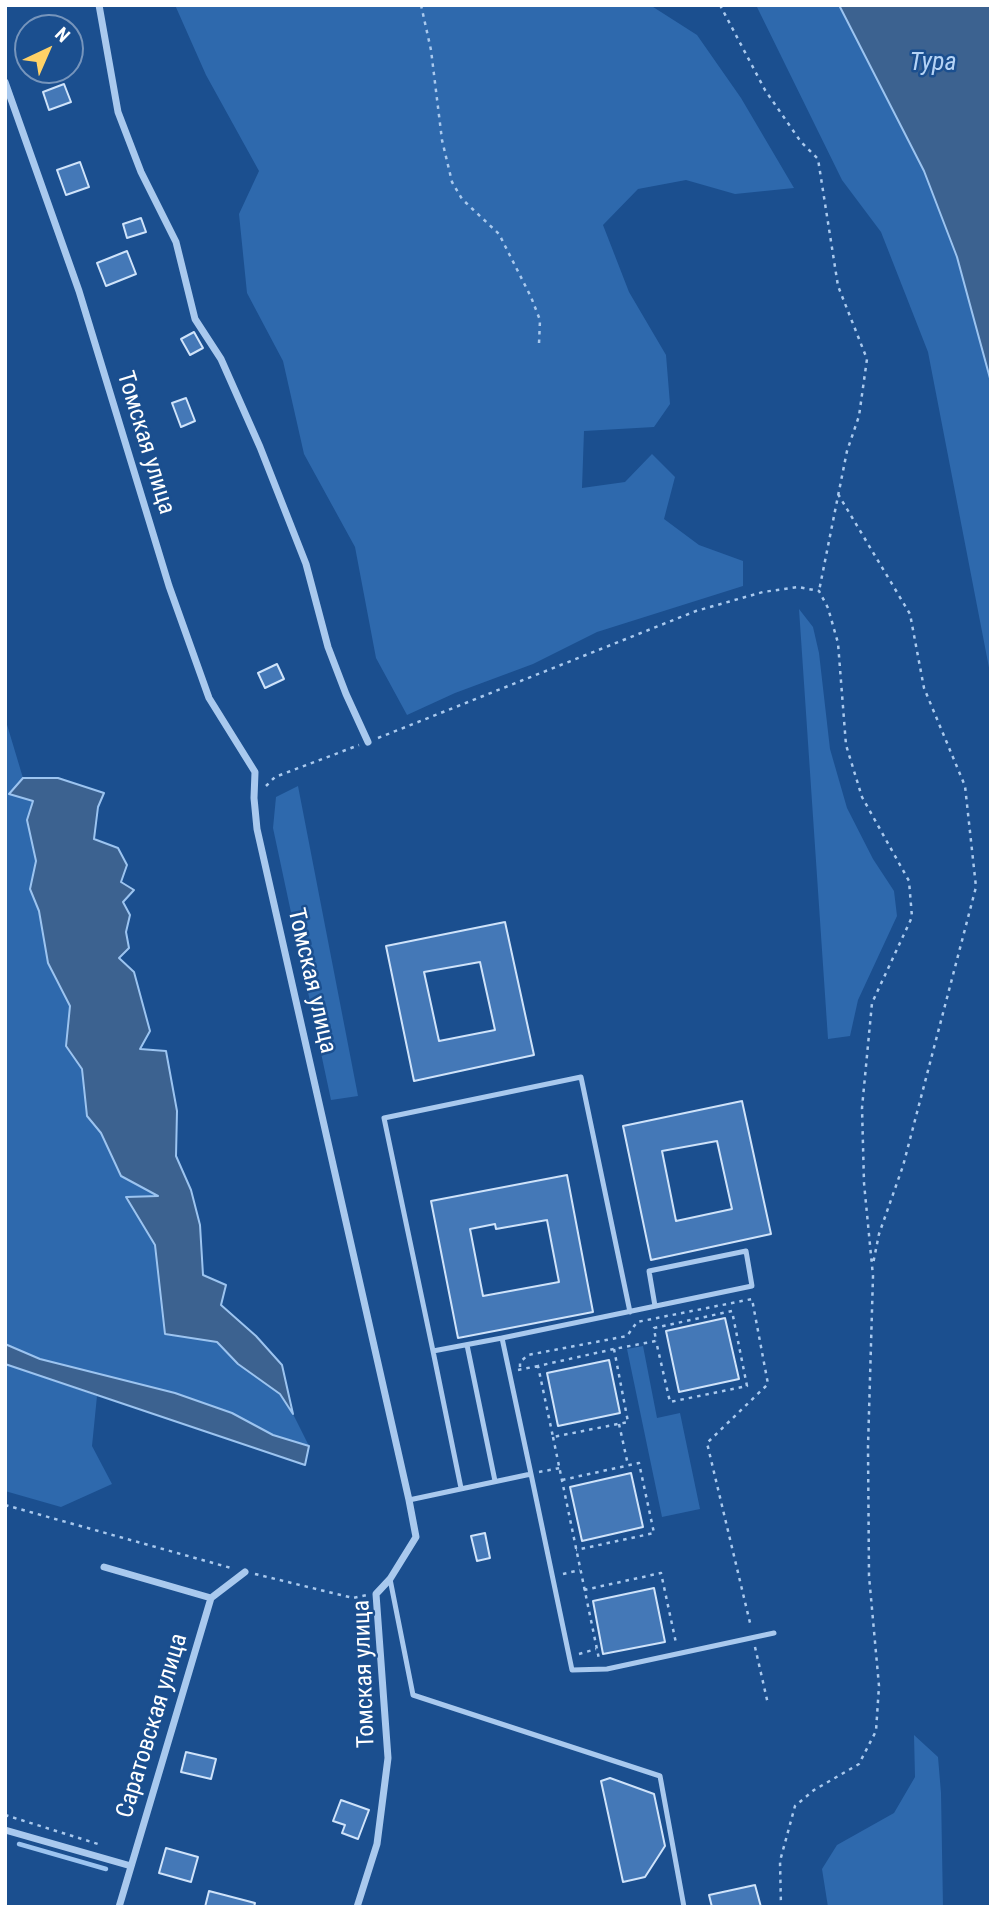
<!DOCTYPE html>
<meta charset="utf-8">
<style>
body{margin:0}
#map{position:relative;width:996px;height:1912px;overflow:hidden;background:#1b4f8f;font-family:"Roboto Condensed",sans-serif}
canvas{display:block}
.frame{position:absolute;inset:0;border:7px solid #fff;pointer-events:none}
.north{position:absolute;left:14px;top:14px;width:70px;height:70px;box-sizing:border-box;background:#1b4f8f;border:2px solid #7695bc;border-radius:50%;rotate:44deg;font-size:19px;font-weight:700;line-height:28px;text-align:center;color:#fff}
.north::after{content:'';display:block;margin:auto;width:24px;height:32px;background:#ffd166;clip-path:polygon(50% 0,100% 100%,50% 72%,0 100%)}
</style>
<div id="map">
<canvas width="996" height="1912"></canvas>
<div class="frame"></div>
<div class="north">N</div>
</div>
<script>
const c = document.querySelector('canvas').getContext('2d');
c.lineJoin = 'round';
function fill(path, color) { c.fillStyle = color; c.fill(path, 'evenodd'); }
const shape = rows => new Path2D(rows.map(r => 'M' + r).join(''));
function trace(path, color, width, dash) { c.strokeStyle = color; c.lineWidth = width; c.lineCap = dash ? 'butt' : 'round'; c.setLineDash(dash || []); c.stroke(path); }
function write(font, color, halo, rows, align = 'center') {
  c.font = font + ' "Roboto Condensed",sans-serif'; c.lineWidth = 5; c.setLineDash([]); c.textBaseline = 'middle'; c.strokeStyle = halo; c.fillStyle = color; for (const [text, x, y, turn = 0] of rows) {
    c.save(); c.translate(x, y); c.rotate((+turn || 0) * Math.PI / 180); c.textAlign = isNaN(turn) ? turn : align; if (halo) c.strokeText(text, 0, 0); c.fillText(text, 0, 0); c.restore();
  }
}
const green = shape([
 [175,5,650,5,697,35,741,98,794,188,735,194,686,180,638,189,603,225,629,292,666,355,670,404,654,427,584,431,582,488,625,482,652,454,675,477,664,519,699,545,743,561,743,586,597,632,533,664,455,693,407,715,376,658,355,547,304,454,283,361,247,293,239,214,259,171,206,75],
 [756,5,839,5,924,171,957,257,991,382,991,678,928,352,881,232,842,180],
 [799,609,813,627,819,653,830,749,847,808,873,859,894,891,897,916,858,1000,850,1036,828,1039],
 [5,718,23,778,10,794,33,801,27,820,36,861,30,889,39,911,48,963,70,1006,66,1045,82,1069,87,1116,101,1133,121,1176,160,1197,127,1197,155,1245,165,1334,217,1341,238,1364,280,1394,293,1414,309,1446,273,1435,232,1413,175,1393,40,1359,5,1344],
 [298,786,358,1096,331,1100,273,828,276,797],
 [643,1346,657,1418,680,1413,700,1509,662,1517,627,1349],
 [5,1364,97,1396,92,1446,112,1484,61,1507,5,1491],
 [914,1735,938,1757,941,1793,943,1907,828,1907,822,1869,837,1845,894,1813,915,1777]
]);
const water = shape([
 [839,5,991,5,991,382,957,257,924,171,839,5],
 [23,778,58,778,104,793,98,807,94,839,118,848,127,865,121,882,134,890,123,902,130,915,126,932,129,948,119,958,134,972,150,1031,140,1049,166,1051,177,1111,176,1156,191,1190,200,1225,203,1275,226,1285,221,1305,256,1336,282,1365,293,1414,280,1394,238,1364,217,1342,165,1334,155,1245,126,1197,158,1196,121,1176,101,1133,87,1116,82,1069,66,1046,70,1006,48,963,39,911,30,889,36,861,27,820,33,801,9,794,23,778],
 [5,1344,40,1359,175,1393,232,1413,273,1435,309,1446,305,1465,5,1364,5,1344]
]);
const stream = shape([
 [19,1844,106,1869]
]);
const building = shape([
 [64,84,71,102,49,110,43,92,64,84],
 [80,162,89,187,66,195,57,170,80,162],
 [141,218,146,232,127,238,123,224,141,218],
 [127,251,136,274,106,286,97,263,127,251],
 [194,332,203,348,190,355,181,339,194,332],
 [186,398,195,421,181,427,172,403,186,398],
 [277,664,284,679,265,688,258,673,277,664],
 [505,922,534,1055,414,1081,386,946,505,922],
 [480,962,495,1030,439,1041,424,972,480,962],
 [742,1101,771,1234,651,1260,623,1126,742,1101],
 [717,1141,732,1209,676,1221,662,1151,717,1141],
 [567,1175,593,1312,458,1338,431,1201,567,1175],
 [547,1220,559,1282,483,1296,470,1229,495,1224,496,1229,547,1220],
 [725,1318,739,1379,679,1392,666,1331,725,1318],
 [609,1360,620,1413,558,1426,547,1373,609,1360],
 [631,1473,643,1527,582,1541,570,1487,631,1473],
 [485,1533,490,1558,477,1561,471,1536,485,1533],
 [654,1588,665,1642,603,1654,593,1601,654,1588],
 [186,1752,216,1759,211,1779,181,1772,186,1752],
 [610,1778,654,1794,665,1846,645,1877,623,1882,601,1781,610,1778],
 [341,1800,369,1810,358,1839,342,1833,345,1825,333,1821,341,1800],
 [166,1848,198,1857,191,1882,159,1873,166,1848],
 [755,1885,761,1907,712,1907,709,1895,755,1885],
 [209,1891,255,1903,254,1907,205,1907,209,1891]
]);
const path = shape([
 [421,5,431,50,442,140,452,182,462,199,499,234,531,297,540,320,539,344],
 [720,5,765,90,801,142,818,159,838,286,867,359,859,416,847,451,819,591],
 [838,494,910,614,924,688,965,786,976,887,903,1166,879,1234,873,1264],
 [378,738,696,611,763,592,798,587,819,591,828,608,838,643,846,745,862,797,909,881,912,917,872,1003,862,1108,864,1183,873,1276,868,1447,869,1576,879,1686,876,1731,859,1764,814,1790,795,1806,780,1861,781,1907],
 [266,786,275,777,359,745],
 [614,1349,628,1422,553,1437,538,1366,614,1349,656,1341,654,1328,732,1311,747,1386,670,1402,656,1341],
 [520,1367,520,1362,528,1355,627,1336,637,1322,752,1299,768,1384,707,1443,751,1627],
 [518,1370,538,1366],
 [619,1424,628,1465],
 [553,1437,599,1659],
 [539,1472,560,1468],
 [562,1480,639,1463,654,1533,576,1550],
 [5,1505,231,1568],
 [255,1574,353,1598,367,1595],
 [563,1574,580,1570],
 [584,1590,661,1573,676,1643,674,1644],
 [755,1647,768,1704],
 [579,1654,596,1649],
 [5,1815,98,1844]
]);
const service = shape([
 [467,1345,495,1481],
 [433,1351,384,1118,581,1077,630,1312],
 [531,1474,502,1338,752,1286,746,1251,649,1271,655,1306],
 [461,1488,433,1351,502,1338],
 [409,1500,531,1474,572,1670,607,1669,774,1633],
 [390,1579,413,1695,660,1776,684,1907]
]);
const minor = shape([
 [99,5,118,112,141,172,176,242,195,319,221,359,260,447,306,564,328,647,346,694,368,742],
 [5,82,79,291,169,586,209,698,255,772,254,798,257,829,409,1500,416,1537,390,1579,376,1594,388,1758,377,1844,357,1907],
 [104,1567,211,1598],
 [5,1830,131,1866],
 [119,1907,211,1598,245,1572]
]);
const streetNames = [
 ["Томская улица",145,443,73],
 ["Томская улица",311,981,77],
 ["Томская улица",365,1674,-92],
 ["Саратовская улица",153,1726,-73]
];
const waterNames = [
 ["Тура",933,63]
];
fill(green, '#2e69ad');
fill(water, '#3c6290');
trace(water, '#9cc4f0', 2);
trace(stream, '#9cc4f0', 4.5);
fill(building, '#4478b7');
trace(building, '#cfe3fa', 2);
trace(path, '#a9c9ee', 2.5, [3.5, 5]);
trace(service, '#a9c9ee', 5);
trace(minor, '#a9c9ee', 7);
write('24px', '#fff', '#1b4f8f', streetNames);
write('italic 26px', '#b5d3f5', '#1b4f8f', waterNames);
</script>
